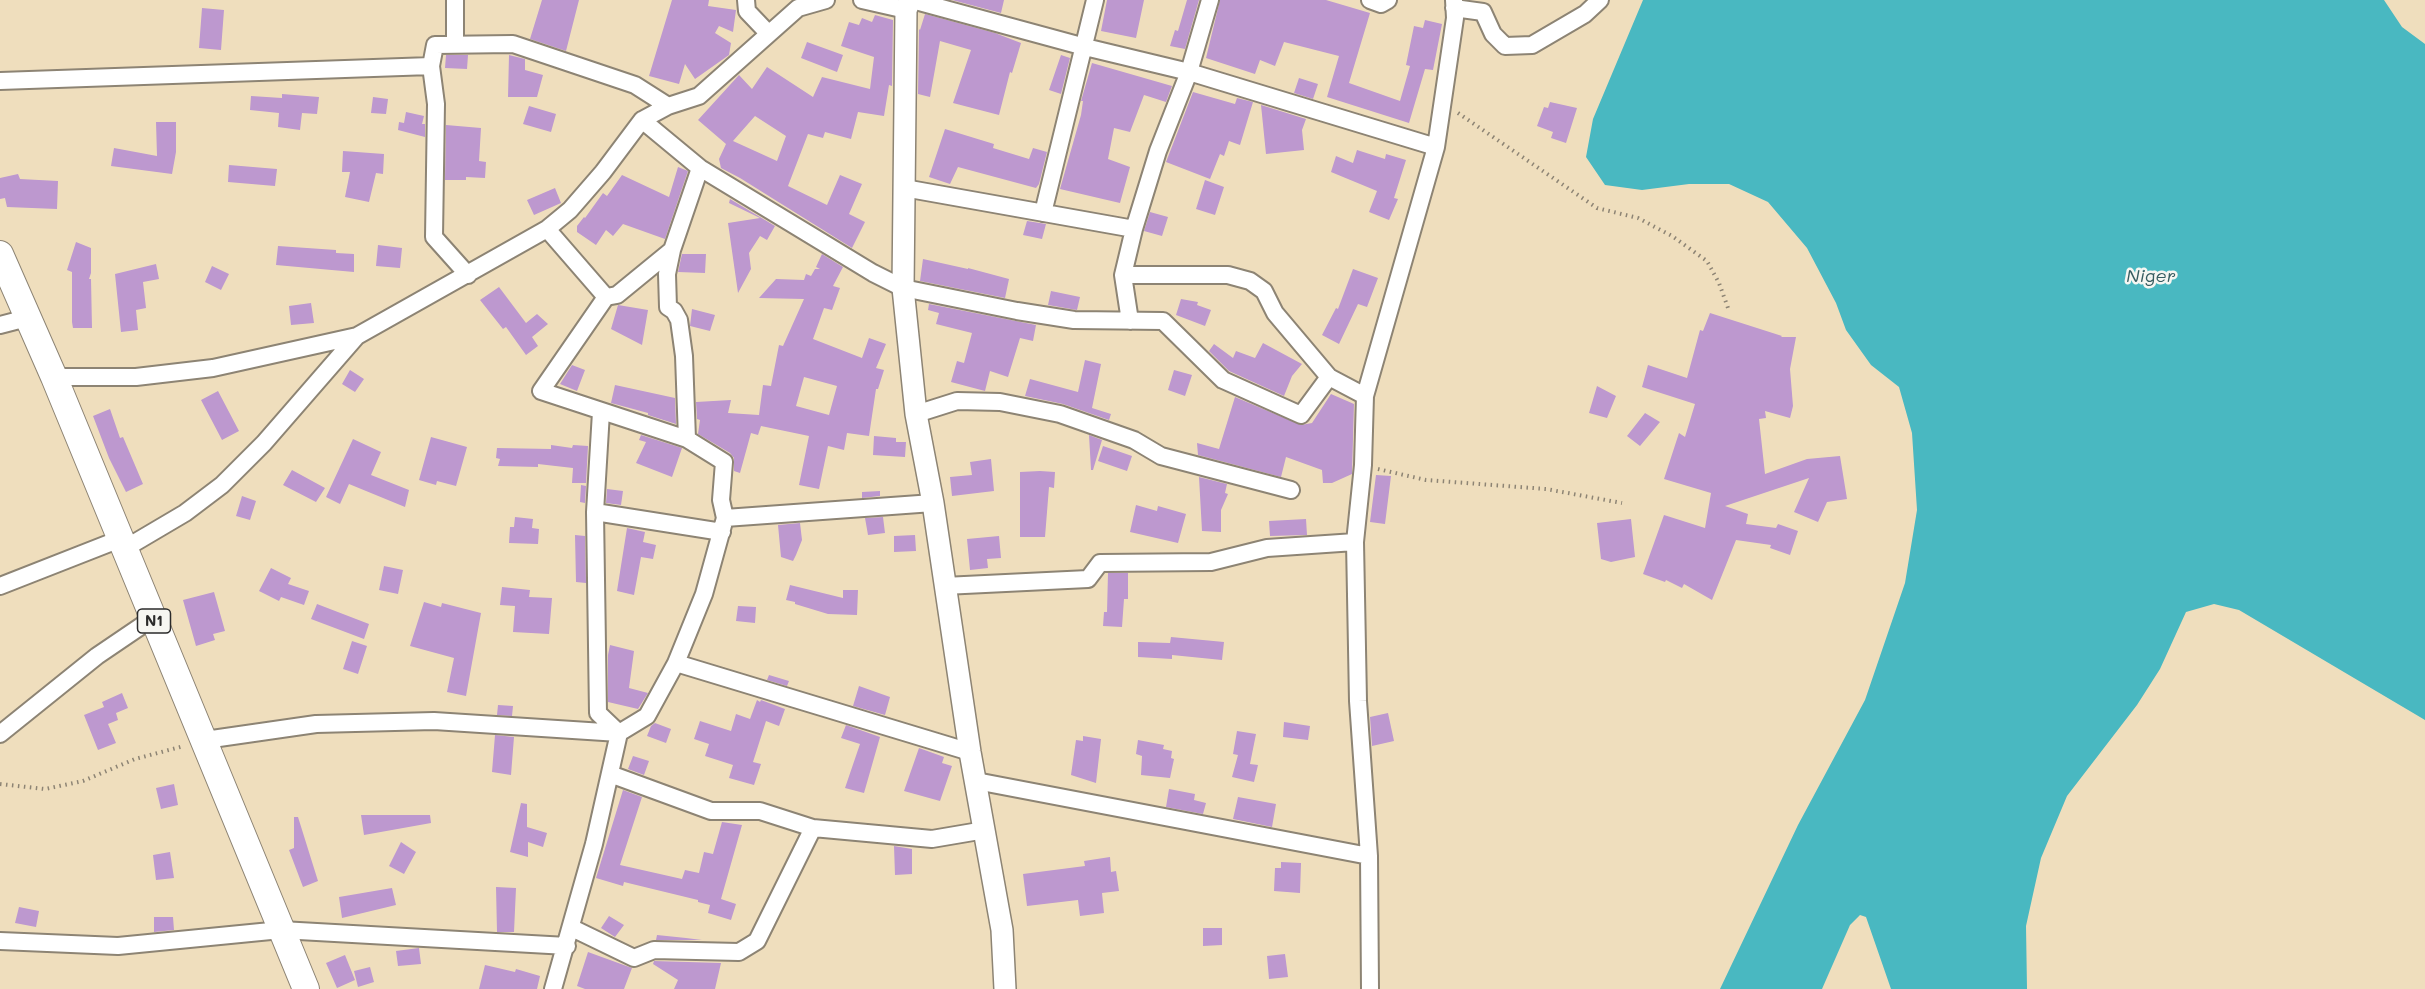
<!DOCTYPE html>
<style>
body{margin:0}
canvas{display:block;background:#efdebd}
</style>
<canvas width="2425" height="989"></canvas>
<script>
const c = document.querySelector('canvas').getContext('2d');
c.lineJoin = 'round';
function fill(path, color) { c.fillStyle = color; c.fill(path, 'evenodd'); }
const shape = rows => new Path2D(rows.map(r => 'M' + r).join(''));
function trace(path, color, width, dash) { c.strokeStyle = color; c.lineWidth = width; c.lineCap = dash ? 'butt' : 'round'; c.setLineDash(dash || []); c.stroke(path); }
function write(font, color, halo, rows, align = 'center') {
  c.font = font + ' Mali,sans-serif'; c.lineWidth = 5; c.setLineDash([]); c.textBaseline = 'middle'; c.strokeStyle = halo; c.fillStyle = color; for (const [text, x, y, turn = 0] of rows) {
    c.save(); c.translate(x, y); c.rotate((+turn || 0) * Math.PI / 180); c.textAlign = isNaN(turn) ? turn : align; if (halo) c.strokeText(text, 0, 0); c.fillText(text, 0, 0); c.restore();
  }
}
const water = shape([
 [1643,0,2384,0,2402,27,2425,44,2425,720,2239,610,2214,604,2186,612,2160,669,2137,705,2067,796,2041,858,2026,926,2027,989,1891,989,1866,917,1860,915,1850,925,1822,989,1720,989,1798,825,1865,700,1905,583,1917,510,1912,433,1899,387,1871,365,1846,330,1836,303,1807,248,1768,202,1729,184,1689,184,1642,190,1605,185,1586,157,1593,119]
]);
const building = shape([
 [542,0,579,0,566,51,530,39],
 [672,0,709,0,708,6,736,10,733,32,719,26,715,33,731,43,729,55,695,79,685,64,679,84,649,76],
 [952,0,1004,0,1001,13],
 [1107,0,1144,0,1136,38,1101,31],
 [1187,0,1199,0,1185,49,1170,46,1175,30,1178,31],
 [1220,0,1326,0,1370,13,1349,83,1400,101,1410,66,1406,65,1414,26,1423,28,1425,20,1442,24,1433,70,1425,69,1409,123,1327,97,1339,56,1284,42,1275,66,1260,60,1255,74,1206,58],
 [202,8,224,10,221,50,199,48],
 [925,14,995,33,1021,43,1012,73,1010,72,999,115,953,103,971,50,940,41,930,97,918,94,919,29,920,30],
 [875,15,893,20,892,86,889,85,884,116,858,112,851,139,825,132,823,138,808,134,788,186,827,205,840,175,862,184,849,214,865,222,852,248,740,178,721,168,719,159,726,144,698,120,739,75,752,89,767,67,813,97,822,77,870,89,874,57,841,46,849,22,859,25,862,18,872,22],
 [755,116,786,136,777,161,733,141],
 [807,42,843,55,837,72,801,58],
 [446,55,468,55,467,69,445,68],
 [509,55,525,59,525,70,543,75,537,97,508,97],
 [1061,55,1070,58,1061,94,1049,90],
 [1092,63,1172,86,1166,102,1144,95,1130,132,1114,128,1108,159,1130,167,1120,203,1060,189,1081,115,1083,101,1081,101],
 [1299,78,1318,84,1313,99,1294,93],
 [1193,92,1235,104,1237,98,1253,102,1240,145,1229,141,1224,156,1220,154,1210,179,1166,162],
 [282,94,319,97,317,114,302,113,300,130,278,127,279,113,250,110,251,96,282,98],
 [373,97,388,99,386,114,371,113],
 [1550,102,1577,108,1566,143,1551,138,1553,132,1537,126,1544,107,1548,108],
 [1261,105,1306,119,1302,130,1304,150,1266,154],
 [529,106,556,114,551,132,523,124],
 [406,112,424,116,422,124,425,124,425,137,398,130,399,122,404,123],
 [156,122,176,122,176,152,172,174,111,166,114,148,157,156],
 [446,125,481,128,479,161,486,162,485,178,466,177,466,180,445,180],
 [945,129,994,144,993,148,1029,159,1033,148,1047,152,1039,184,1036,188,958,167,950,184,929,177],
 [1357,150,1385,159,1386,154,1406,160,1394,198,1398,199,1389,220,1369,212,1377,191,1331,172,1336,156,1353,163],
 [343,151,384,154,383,174,376,173,369,202,345,197,350,172,342,172],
 [229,165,277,169,275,186,228,182],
 [678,167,688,171,665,239,623,224,613,236,606,230,596,245,577,232,577,226,584,217,585,218,603,193,607,196,622,175,669,197],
 [18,174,20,179,58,181,57,209,7,207,5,198,0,199,0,178],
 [1205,180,1224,187,1215,215,1196,209],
 [555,188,561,203,534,215,527,200],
 [730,199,775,226,767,240,760,236,749,253,751,269,738,293,728,223,760,218,729,203],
 [1150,212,1168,217,1162,236,1144,231],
 [1027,221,1046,224,1042,239,1023,235],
 [76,242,91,248,91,273,89,279,91,279,92,328,73,328,72,322,72,272,67,270],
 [378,245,402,248,400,268,376,266],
 [278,246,336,250,336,253,354,254,354,272,276,265],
 [682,254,706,254,705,273,678,272],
 [822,254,843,267,833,286,840,288,832,310,824,308,813,339,862,358,869,338,886,344,876,368,884,370,878,389,876,389,869,436,847,433,844,450,828,446,819,489,799,485,809,436,761,426,758,435,751,433,740,473,734,471,734,458,730,453,698,434,700,420,697,419,696,402,731,400,728,413,759,415,763,385,771,386,779,345,783,346,804,299,759,298,776,279,804,280,806,274,811,276,815,269,820,269,816,267],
 [804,377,837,386,829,415,796,406],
 [923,259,968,269,968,268,1009,279,1005,298,920,281],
 [156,264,159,279,143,282,146,308,136,310,138,330,121,332,115,274],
 [212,266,229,274,221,290,205,282],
 [1353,269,1378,278,1367,307,1358,304,1339,344,1322,335,1336,308,1338,309],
 [499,287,526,323,537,314,548,324,532,337,538,346,526,355,506,327,503,329,480,300],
 [1051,291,1080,297,1077,310,1048,305],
 [1181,299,1198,302,1197,305,1211,310,1205,326,1176,315],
 [311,303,314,323,291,325,289,306],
 [929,304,1036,325,1033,341,1020,338,1008,377,990,371,985,391,951,382,957,361,964,363,972,333,936,324,939,313,928,310],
 [618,305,648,310,642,345,611,329],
 [692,309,715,315,710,331,690,326],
 [1710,313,1782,336,1781,337,1796,337,1790,369,1793,406,1790,418,1765,411,1766,418,1759,419,1765,474,1807,459,1840,456,1847,499,1827,502,1818,522,1794,512,1809,478,1725,506,1748,514,1746,524,1776,528,1778,524,1798,531,1790,555,1770,548,1771,545,1736,540,1712,600,1684,584,1682,588,1666,580,1665,582,1643,574,1664,515,1705,528,1711,493,1664,479,1679,433,1685,437,1695,404,1642,387,1648,365,1687,378,1700,330,1703,331],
 [1263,343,1302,364,1292,376,1284,396,1229,371,1209,351,1214,344,1233,358,1236,351,1255,358],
 [1085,360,1101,364,1092,408,1111,414,1109,420,1063,404,1025,396,1030,379,1078,392],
 [572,365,585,370,577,391,560,384],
 [350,370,364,379,355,392,342,384],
 [1174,370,1192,375,1185,396,1168,390],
 [615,385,675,398,676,424,648,415,648,413,611,403],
 [1597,386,1616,396,1607,418,1589,413],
 [218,391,239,431,222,440,201,400],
 [1331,394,1354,404,1352,474,1332,483,1323,483,1322,470,1286,457,1281,477,1198,455,1197,443,1219,449,1235,397,1301,425,1312,423],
 [110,409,120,438,123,437,143,484,126,492,109,458,93,416],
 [1645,413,1660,422,1640,446,1627,436],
 [641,435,682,448,672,477,636,463,646,442,639,440],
 [1089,435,1102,440,1093,470,1091,470],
 [874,436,896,438,896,442,906,442,905,457,873,455],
 [431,437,467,447,456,486,437,481,436,485,419,480],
 [353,439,381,452,371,475,409,490,405,507,349,484,340,504,326,497],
 [551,445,572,448,573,445,588,446,586,483,572,483,573,468,538,464,538,467,498,466,500,459,496,458,497,448,551,449],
 [1103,446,1132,456,1127,471,1098,461],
 [991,459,994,491,952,496,950,477,972,475,970,462],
 [292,470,325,488,316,502,283,485],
 [1040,471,1055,472,1054,488,1049,487,1045,537,1020,537,1020,472],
 [1376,475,1391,476,1385,524,1370,522],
 [1199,477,1227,484,1225,493,1228,494,1221,510,1221,532,1202,531],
 [581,485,586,486,585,503,580,502],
 [607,489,623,491,621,505,606,503],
 [880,491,880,496,862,498,862,492],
 [242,496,256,501,250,520,236,516],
 [1136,505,1157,511,1158,506,1186,514,1178,543,1130,532],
 [515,517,533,519,532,528,539,529,538,544,509,543,510,527,514,527],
 [883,517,885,533,868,535,865,518],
 [1306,519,1307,535,1270,536,1269,521],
 [1631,519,1635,557,1611,562,1601,559,1597,523],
 [800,523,802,540,796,555,793,561,781,557,778,525],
 [627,528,645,532,643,542,656,545,653,559,641,557,634,595,617,591],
 [575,535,585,536,586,583,576,582],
 [915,535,916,551,894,552,894,536],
 [999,536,1001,558,987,559,988,568,970,570,967,539],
 [384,566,403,570,398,594,379,590],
 [271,568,291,578,288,584,309,591,304,605,281,597,279,601,259,591],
 [1108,573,1128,573,1128,599,1124,599,1122,627,1103,626,1104,612,1107,612],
 [790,585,843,598,843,590,858,590,857,615,828,614,795,604,795,602,786,600],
 [502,587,530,590,529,597,552,598,549,634,513,632,515,606,500,605],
 [214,592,225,631,213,634,215,640,196,646,183,600],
 [424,602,441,607,442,603,481,613,466,696,447,692,454,658,410,646],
 [317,604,369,624,364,639,311,619],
 [738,606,756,607,755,623,736,621],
 [1171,637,1224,642,1222,660,1172,655,1172,659,1138,657,1138,642,1170,643],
 [352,641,367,646,358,674,343,669],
 [610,645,634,651,629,688,648,693,638,709,608,702,608,655],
 [769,675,789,681,787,686,767,680],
 [859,686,890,697,885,715,853,706],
 [122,693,128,708,116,713,118,720,108,724,116,743,98,750,84,715,104,707,102,702],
 [757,700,760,702,761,700,785,709,779,726,766,721,753,762,761,764,754,785,729,778,733,765,705,756,709,744,694,739,700,721,731,731,736,714,750,719],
 [498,705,513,706,512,716,497,715],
 [1388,713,1394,741,1372,746,1370,717],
 [1284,722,1310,726,1308,740,1283,737],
 [655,723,671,729,666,743,647,736,651,726],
 [846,725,880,737,864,793,845,788,860,744,841,738],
 [1237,731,1256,734,1250,764,1258,765,1254,782,1232,777,1238,755,1233,754],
 [495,735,514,737,511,775,492,772],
 [1083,736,1101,739,1096,783,1071,775,1076,740,1083,741],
 [1138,740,1164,745,1163,749,1172,751,1171,758,1174,759,1170,778,1141,775,1142,756,1136,754],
 [919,748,944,757,942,763,952,766,940,801,904,791],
 [633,756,649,761,644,775,628,769],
 [174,784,178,805,161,809,156,788],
 [1169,789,1195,794,1194,800,1206,803,1203,814,1166,807],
 [623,790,642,797,620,865,682,879,685,870,699,873,704,852,713,854,722,822,742,825,721,899,736,904,731,920,708,913,710,905,698,902,698,900,624,882,623,886,596,878],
 [1238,797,1276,804,1272,827,1233,819],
 [521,803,527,804,527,827,547,833,543,847,528,842,528,857,510,852],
 [361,815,430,815,431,823,364,835],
 [294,817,298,817,318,881,303,887,289,850,294,848],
 [401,842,416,852,404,874,389,866],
 [894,846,912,849,912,874,895,875],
 [170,852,174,878,156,880,153,855],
 [1110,857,1111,872,1116,871,1119,891,1102,893,1104,913,1080,916,1078,900,1027,906,1023,874,1085,866,1084,861],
 [1281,862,1301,863,1300,893,1274,891,1275,868,1281,868],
 [496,887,516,888,514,932,497,932],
 [392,888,396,905,342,918,339,897],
 [19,907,39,911,36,927,15,923],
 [609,916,624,925,615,937,601,928],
 [154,917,173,917,174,930,154,932],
 [1203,928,1222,928,1222,945,1203,946],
 [657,935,686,938,702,940,656,940],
 [419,948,421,964,398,966,396,951],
 [588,952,632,968,624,989,585,989,577,986],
 [1285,954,1288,977,1269,979,1267,956],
 [345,955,355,980,337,988,326,963],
 [654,961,721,963,715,989,674,989,678,980,653,964],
 [485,965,515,972,516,969,540,976,537,989,479,989],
 [370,967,374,982,358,987,354,971]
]);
const path = shape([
 [1458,113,1597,208,1638,218,1672,236,1707,261,1719,283,1728,308],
 [1378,469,1426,480,1546,489,1622,503],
 [0,784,45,789,83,781,135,759,184,746]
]);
const minor = shape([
 [455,0,455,44],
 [746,0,747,11,768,33],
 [862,0,906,10],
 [912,0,1085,47,1189,72,1436,147],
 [1370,0,1381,4,1388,0],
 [1454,8,1483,12,1493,34,1505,46,1532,45,1585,14,1600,0],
 [431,66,436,104,434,237,468,275],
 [0,81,431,66,435,45,513,44,635,85,668,106],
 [642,120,700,168,873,273,903,288,1017,311,1074,320,1163,321,1223,380,1301,415,1329,377],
 [700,168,672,250,667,274,668,307,674,311,679,320,684,356,687,439,724,462,721,500,725,518],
 [904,188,1134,229],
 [1043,213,1095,0],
 [547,229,606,297,541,391,687,439],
 [1123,275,1228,275,1250,281,1264,291,1275,313,1329,377,1365,396],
 [606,297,617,295,672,250],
 [1130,321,1123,275,1134,229,1158,151,1189,72,1210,0],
 [0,325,27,318],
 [54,377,136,377,213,368,357,336,547,229,570,210,603,172,642,120,668,106,699,96,798,8,826,0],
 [916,414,957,401,1000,402,1060,414,1134,440,1161,456,1291,490],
 [595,512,601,412],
 [124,549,185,513,222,485,264,443,357,336],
 [0,586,120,539],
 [944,586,1088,579,1100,563,1211,562,1267,548,1355,542],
 [676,663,970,752],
 [619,733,598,713,595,512,722,532],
 [0,734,97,656,153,618],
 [205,740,316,724,434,721,619,733],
 [610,774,711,811,760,811,813,828,932,839,985,830],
 [976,781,1369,856],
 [572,928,634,958,654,950,739,952,757,941,813,828],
 [0,941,118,946,281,930,567,946],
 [553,989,594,844,619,733,647,716,676,663,704,594,725,518,933,503],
 [1370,989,1369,856,1358,701,1355,542,1363,465,1365,396,1436,147,1455,18,1454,0]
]);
const tertiary = shape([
 [910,0,906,10,903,288,916,414,933,503,970,752,1002,930,1005,989]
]);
const primary = shape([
 [0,254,54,377,306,989]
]);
const shields = [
 [154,621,33]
];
const shieldNames = [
 ["N1",154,621]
];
const waterNames = [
 ["Niger",2151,276]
];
fill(water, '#49b8c1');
fill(building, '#bd98cf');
trace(minor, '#8d8474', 20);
trace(tertiary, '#8d8474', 24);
trace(primary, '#8d8474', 28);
trace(path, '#8d8474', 4, [1.5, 4.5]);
trace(minor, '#fff', 16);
trace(tertiary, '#fff', 21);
trace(primary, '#fff', 26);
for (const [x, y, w] of shields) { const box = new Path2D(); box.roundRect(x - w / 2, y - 12, w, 24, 4.5); c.fillStyle = '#f6f6f2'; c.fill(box); trace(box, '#2b2b2b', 1.5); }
write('bold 15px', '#2b2b2b', null, shieldNames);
write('italic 18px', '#365c60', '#f6f6f2', waterNames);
</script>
